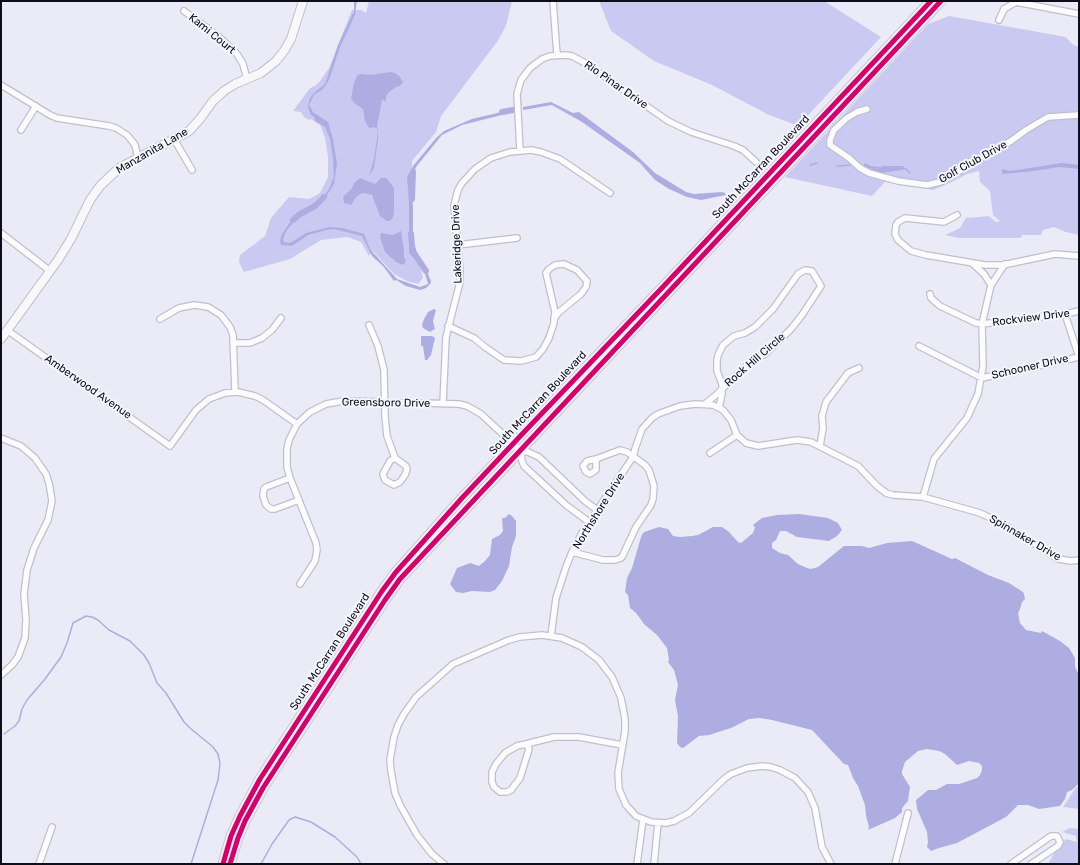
<!DOCTYPE html>
<style>
body{margin:0}
#map{position:relative;width:1080px;height:865px;overflow:hidden;background:#ebebf7;font-family:Rubik,sans-serif}
canvas{display:block}
.frame{position:absolute;inset:0;border:2px solid #0e0e1a;pointer-events:none}
</style>
<div id="map">
<canvas width="1080" height="865"></canvas>
<div class="frame"></div>
</div>
<script>
const c = document.querySelector('canvas').getContext('2d');
c.lineJoin = 'round';
function fill(path, color) { c.fillStyle = color; c.fill(path, 'evenodd'); }
const shape = rows => new Path2D(rows.map(r => 'M' + r).join(''));
function trace(path, color, width, dash) { c.strokeStyle = color; c.lineWidth = width; c.lineCap = dash ? 'butt' : 'round'; c.setLineDash(dash || []); c.stroke(path); }
function write(font, color, halo, rows, align = 'center') {
  c.font = font + ' Rubik,sans-serif'; c.lineWidth = 4; c.setLineDash([]); c.textBaseline = 'middle'; c.strokeStyle = halo; c.fillStyle = color; for (const [text, x, y, turn = 0] of rows) {
    c.save(); c.translate(x, y); c.rotate((+turn || 0) * Math.PI / 180); c.textAlign = isNaN(turn) ? turn : align; if (halo) c.strokeText(text, 0, 0); c.fillText(text, 0, 0); c.restore();
  }
}
const green = shape([
 [369,1,512,1,506,26,497,42,441,116,436,132,412,161,409,244,421,269,423,278,418,284,407,281,394,274,373,251,369,256,361,242,347,237,321,240,290,259,244,272,239,262,240,255,265,236,271,218,289,197,309,199,320,193,328,177,328,157,325,138,320,125,311,119,309,120,304,117,301,112,293,111,310,88,315,86,320,81,329,68,352,10,361,10,366,13],
 [599,1,824,1,881,37,798,126,767,114,712,85,654,61,611,31],
 [949,16,1066,37,1072,44,1079,47,1079,235,1066,232,1054,227,1043,230,1041,235,1022,235,1021,238,959,238,945,235,960,228,966,218,989,216,996,222,1000,221,993,215,990,191,980,182,979,171,967,174,952,182,933,190,885,182,872,196,785,177,928,24],
 [1079,785,1079,809,1063,807,1075,789],
 [1070,828,1079,829,1079,864,1048,864,1058,847,1066,839,1077,842,1076,836,1062,832]
]);
const water = shape([
 [354,1,357,1,355,15,340,47,329,80,323,89,314,95,309,105,313,112,328,122,333,139,337,163,334,184,326,197,317,208,305,215,296,218,285,233,283,240,284,242,290,243,306,233,330,227,342,228,364,234,370,249,397,279,420,287,428,284,423,267,409,253,409,203,407,177,413,166,436,138,444,131,472,119,510,110,510,113,462,125,442,135,416,167,411,182,413,207,413,230,411,242,413,251,425,267,431,281,431,283,426,288,420,290,406,286,396,280,394,281,383,266,372,256,362,236,334,229,326,230,308,235,292,246,281,245,280,241,281,236,292,219,295,216,310,211,317,206,329,189,334,177,333,160,330,139,325,127,315,121,314,117,311,115,308,108,309,100,313,94,325,84,338,45,354,11],
 [390,72,395,73,399,76,403,82,400,86,396,87,388,93,386,97,386,101,382,100,377,126,378,139,374,168,369,176,374,159,377,138,377,129,374,127,369,128,365,121,363,109,354,103,351,98,354,83,357,76,360,74,372,75],
 [551,102,573,113,579,112,633,152,655,173,686,192,694,194,722,192,725,193,726,195,701,200,687,197,669,189,655,180,640,163,582,122,552,105,523,110,523,107],
 [864,163,878,169,883,166,904,166,902,170,881,173,864,166],
 [1062,163,1079,165,1079,169,1059,167,1034,171,1002,174,1002,169,1010,171],
 [360,178,375,184,381,178,386,178,392,185,394,188,394,212,393,217,390,221,387,221,380,216,372,195,368,194,362,193,356,197,351,205,344,203,343,197,352,188,354,183],
 [401,230,404,252,404,258,406,260,405,263,403,265,396,262,385,252,380,237,381,233,392,235,400,232],
 [434,309,436,310,433,321,435,329,430,332,423,328,422,325,424,319,428,312],
 [422,336,432,336,435,338,431,355,427,360,425,360,423,346,421,346,421,337],
 [509,514,512,516,516,521,516,536,512,547,509,566,502,581,495,590,490,592,472,591,463,593,456,592,450,584,457,568,470,563,479,566,485,561,490,555,492,539,500,535,503,531,502,518,505,518],
 [799,514,828,518,838,523,842,530,837,536,829,541,797,537,786,531,780,531,776,540,772,543,772,548,780,553,788,555,798,564,807,568,811,569,818,567,844,546,862,546,869,548,887,543,912,541,952,559,955,558,988,575,1009,583,1023,592,1024,594,1025,599,1022,602,1020,609,1018,613,1020,623,1026,630,1041,633,1042,631,1060,641,1069,648,1075,658,1075,667,1079,675,1079,783,1072,790,1067,792,1065,799,1060,806,1039,809,1028,805,1018,805,1006,817,957,843,939,848,931,851,927,847,928,842,927,832,917,809,916,800,928,790,936,790,947,784,959,784,977,778,980,775,982,770,982,766,979,763,969,761,957,765,945,754,939,751,927,749,918,751,905,762,902,771,902,774,910,787,908,801,902,808,902,812,895,818,868,830,869,827,866,816,865,805,858,786,853,778,848,765,844,764,812,730,772,720,760,718,749,719,731,728,709,735,699,736,683,748,680,747,677,743,678,716,675,700,678,685,674,670,668,662,669,660,667,648,657,635,644,624,636,613,630,608,628,595,625,592,627,578,632,568,641,537,643,533,647,531,659,527,668,529,673,536,680,537,692,536,698,535,713,527,722,527,728,531,738,542,741,543,753,533,755,527,753,525,762,518,777,515]
]);
const stream = shape([
 [810,165,817,163],
 [837,166,851,165],
 [873,167,881,168],
 [901,168,906,169,910,173],
 [4,734,15,726,19,721,22,709,27,700,45,679,61,657,67,643,73,623,86,616,92,617,98,620,109,630,130,641,144,655,149,663,157,683,166,693,184,722,190,728,213,747,218,754,220,763,218,780,191,864],
 [261,864,272,844,289,820,295,817,311,822,335,837,357,857,361,864]
]);
const canal = shape([
 [502,112,513,110],
 [412,199,413,172],
 [293,220,300,214,315,206,324,197],
 [411,234,412,246,414,253,426,271]
]);
const street = shape([
 [553,1,557,55],
 [184,11,217,35,237,54,243,64,247,79],
 [999,20,1004,9,1016,2,1079,14],
 [1,85,50,115,57,118,109,126,116,128,127,135,132,141,135,145,138,158],
 [867,109,857,112,847,118,834,130,830,140,830,145,849,158,860,168,869,173,898,181,927,185,940,182,1011,141,1026,130,1048,117,1079,115],
 [21,130,36,106],
 [174,139,192,170],
 [520,150,517,94,521,80,530,68,542,59,550,56,565,55,572,56,585,63,668,121,691,132,734,146,743,150,756,162],
 [957,215,944,222,905,218,898,222,896,225,895,234,898,240,911,251,926,255,985,265,1003,265,1055,254,1079,256],
 [1,233,50,271],
 [458,245,517,238],
 [564,264,577,270,587,281,586,287,581,294,559,312,554,319,555,312,546,273,549,269,555,265,564,264],
 [973,264,984,274,991,285],
 [930,294,931,298,940,306,976,323,982,324,1065,314,1079,311],
 [1065,314,1079,357],
 [160,319,179,308,194,305,208,307,221,315,230,327,233,335,235,392],
 [369,325,378,346,384,370,385,417,387,436,395,458,406,466,407,469,405,475,400,482,394,485,385,480,383,474,390,461,395,458],
 [448,326,474,338,485,347,504,360,521,361,536,357,543,349,549,338,554,323,554,319],
 [7,330,170,446,196,410,209,399,225,393,238,392,255,396,263,400,297,424],
 [234,343,250,343,262,338,272,330,281,318],
 [919,346,982,378,1079,357],
 [443,404,446,337,460,282,460,271,454,205,458,190,462,183,475,169,491,158,510,152,531,150,541,152,560,159,610,193],
 [705,404,716,395,722,389,754,359,765,354,791,329,802,315,821,286,812,271,805,270,798,274,773,309,755,327,745,333,734,336,723,345,718,355,717,361,717,371,722,384,722,394,719,408],
 [1,438,21,446,35,458,46,474,49,483,52,501,48,520,34,548,27,570,24,594,26,620,25,638,18,657,12,665,1,675],
 [820,446,823,428,822,416,826,402,848,373,859,368],
 [521,451,522,461,524,466,566,505,589,522],
 [710,453,737,435],
 [290,478,266,487,264,489,263,496,266,505,271,509,275,509,299,500],
 [923,497,934,459,967,418,978,394,983,366,982,324,991,285,1005,264],
 [572,552,603,560,615,560,621,558,623,555,636,527,651,505,653,499,654,486,649,470,645,465,627,452,620,450,596,459,587,461,583,466,586,472,590,474,596,470,596,459],
 [300,584,315,561,317,550,316,543,290,478,287,467,287,449,289,440,297,424,310,412,326,404,343,401,459,404,467,406,481,414,521,451,528,452,539,457,585,501,597,510],
 [551,636,556,598,566,567,572,552,582,533,633,457,635,449,642,429,652,418,658,414,680,406,695,404,713,405,723,410,731,420,737,435,746,443,758,446,797,440,811,442,858,466,877,486,886,493,893,495,923,497,980,513,1003,524,1058,559,1071,561,1079,560],
 [526,744,529,749,520,778,511,790,507,792,500,792,494,787,492,782,492,772,496,764,505,753,517,746,526,744,554,737,579,737,622,745],
 [39,864,52,827],
 [444,864,432,854,417,835,400,805,395,793,391,771,390,760,394,737,398,725,404,714,416,697,453,664,509,640,520,637,542,635,562,638,582,647,599,660,612,677,621,698,625,719,625,731,618,773,619,789,626,805,636,816,651,822,666,823,674,821,689,813,724,779,731,774,747,768,762,766,771,767,780,770,795,778,808,792,815,808,822,847,831,864],
 [637,864,643,820],
 [654,864,658,823],
 [895,864,908,813],
 [1011,864,1051,836,1057,836,1060,842,1058,846,1031,864]
]);
const secondary = shape([
 [1,339,58,260,71,239,90,200,100,186,119,168,189,131,200,119,213,101,224,91,235,84,261,73,276,61,284,51,291,39,303,1]
]);
const primary = shape([
 [223,864,231,836,240,816,260,779,382,591,396,572,462,498,526,430,660,290,931,1],
 [230,864,238,838,245,821,263,788,385,600,400,579,941,1]
]);
const cycleway = shape([
 [223,864,231,836,240,816,260,779,382,591,396,572,462,498,526,430,660,290,931,1],
 [230,864,238,838,245,821,263,788,385,600,400,579,941,1]
]);
const streetNames = [
 ["Kami Court",212,34,39],
 ["Rio Pinar Drive",616,85,35],
 ["Manzanita Lane",152,151,-30],
 ["Golf Club Drive",973,162,-29],
 ["South McCarran Boulevard",761,167,-47],
 ["Lakeridge Drive",457,244,-92],
 ["Rockview Drive",1031,318,-7],
 ["Rock Hill Circle",755,360,-41],
 ["Schooner Drive",1030,367,-13],
 ["Amberwood Avenue",88,387,35],
 ["Greensboro Drive",386,403,1],
 ["South McCarran Boulevard",538,403,-47],
 ["Northshore Drive",599,511,-58],
 ["Spinnaker Drive",1025,538,30],
 ["South McCarran Boulevard",330,652,-57]
];
fill(green, '#cac9f1');
fill(water, '#aeade2');
trace(stream, '#aeade2', 1.5);
trace(canal, '#aeade2', 6);
trace(street, '#c0c0cc', 8);
trace(secondary, '#c0c0cc', 10);
trace(primary, '#c8c8ce', 11);
trace(street, '#fcfcfe', 5.5);
trace(secondary, '#f8f8fb', 8);
trace(primary, '#f4f4f9', 9);
trace(cycleway, '#d6006c', 5);
write('11px', '#0e0e1a', '#f5f5fd', streetNames);
</script>
